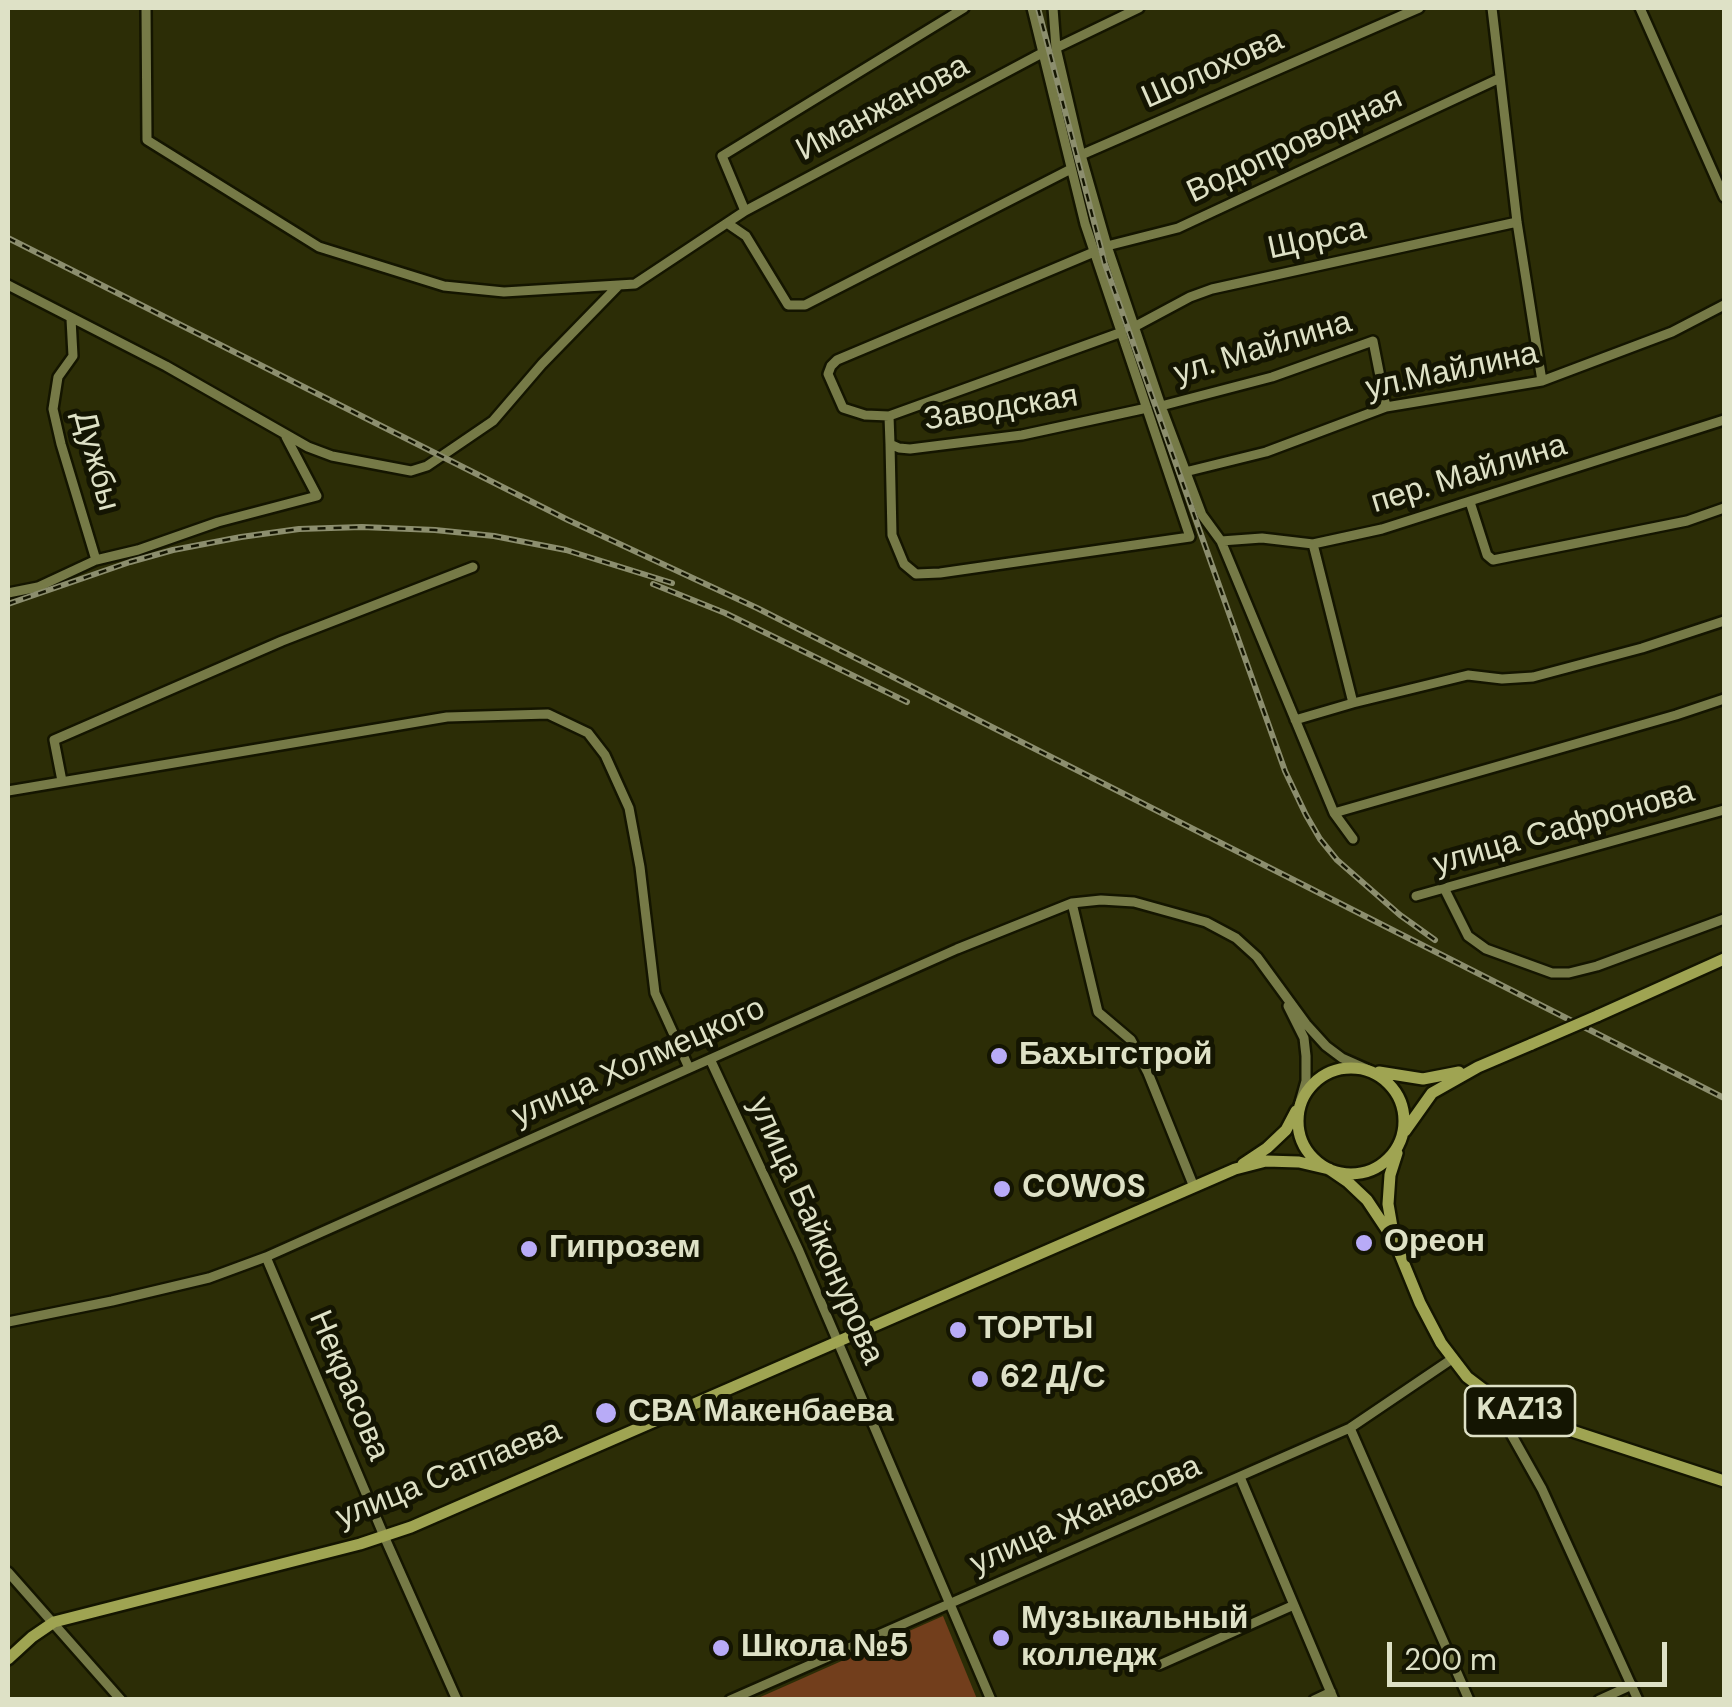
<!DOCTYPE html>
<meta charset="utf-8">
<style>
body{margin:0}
#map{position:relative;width:1732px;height:1707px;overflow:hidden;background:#2c2d06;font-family:"DM Sans",sans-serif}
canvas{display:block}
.frame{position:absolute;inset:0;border:10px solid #dee1c6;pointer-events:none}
.scale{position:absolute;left:1387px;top:1642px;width:280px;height:45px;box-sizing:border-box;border:5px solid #dee1c6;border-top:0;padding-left:12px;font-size:30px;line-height:35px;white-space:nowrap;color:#dee1c6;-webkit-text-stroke:8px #141502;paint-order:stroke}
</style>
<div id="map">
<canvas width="1732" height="1707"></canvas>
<div class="frame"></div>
<div class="scale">200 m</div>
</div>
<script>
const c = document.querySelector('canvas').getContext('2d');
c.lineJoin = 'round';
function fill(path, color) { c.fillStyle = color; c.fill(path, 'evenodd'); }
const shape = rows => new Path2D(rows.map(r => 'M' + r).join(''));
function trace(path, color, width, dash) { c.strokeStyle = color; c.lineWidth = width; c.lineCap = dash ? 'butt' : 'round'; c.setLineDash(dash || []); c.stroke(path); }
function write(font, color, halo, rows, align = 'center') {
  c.font = font + ' "DM Sans",sans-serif'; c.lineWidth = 10; c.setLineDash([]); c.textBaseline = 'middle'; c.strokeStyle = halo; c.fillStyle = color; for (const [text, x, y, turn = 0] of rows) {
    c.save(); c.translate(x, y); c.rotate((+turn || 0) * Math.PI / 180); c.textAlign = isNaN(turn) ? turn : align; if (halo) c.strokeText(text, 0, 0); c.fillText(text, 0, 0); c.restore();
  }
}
const green = shape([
 [943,1616,977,1699,756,1699]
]);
const minor = shape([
 [146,8,147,140,319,247,444,286,504,292,635,284,745,211,1044,52],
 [1053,8,1056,48,1081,155,1107,246,1161,406,1202,515,1221,541,1334,813,1353,839],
 [1492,8,1517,222,1542,381],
 [1640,8,1724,197],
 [1056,48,1139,8],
 [1081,155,1419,8],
 [745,211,722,156,964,8],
 [727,223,746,236,788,305,805,305,1071,169],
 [1107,246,1178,228,1500,78],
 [1094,252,837,360,831,366,828,374,843,408,865,415,889,416,1122,332],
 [8,285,166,366,308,447,332,456,411,471,427,466,493,421,542,364,619,285],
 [71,319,73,356,58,377,53,409,61,444,96,560],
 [1134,327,1190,297,1212,289,1517,222],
 [1161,406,1272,377,1373,341,1386,407],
 [889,416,890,444,899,448,910,449,1022,435,1147,408],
 [890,444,892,535,904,564,916,574,940,573,1190,537,1085,224,1032,8],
 [1185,472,1266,452,1386,407,1542,381,1672,332,1724,305],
 [1470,502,1487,555,1493,560,1687,521,1724,508],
 [1221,541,1262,538,1313,544,1382,529,1724,420],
 [1313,544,1353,703],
 [8,593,38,587,96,560,138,550,218,522,317,496,286,437],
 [1295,720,1353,703,1468,675,1502,679,1533,677,1642,648,1724,621],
 [62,781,54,740,282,641,473,567],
 [8,791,447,717,548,714,588,733,605,755,629,808,640,867,655,993,689,1068],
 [1334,813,1676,715,1724,699],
 [1444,888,1468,936,1486,949,1552,973,1569,973,1597,966,1724,919],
 [1416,896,1724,810],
 [1072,903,1098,1012,1131,1040,1148,1073,1194,1187],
 [1288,1006,1304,1038,1306,1056,1306,1081,1299,1106],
 [710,1059,799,1251,991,1700],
 [266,1257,384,1536,457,1700],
 [8,1322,112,1301,209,1278,266,1257,957,949,1072,903,1101,900,1134,902,1206,922,1236,938,1257,957,1306,1024,1326,1046,1342,1058,1369,1070],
 [1488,1393,1542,1489,1638,1700],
 [1350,1428,1469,1700],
 [1240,1477,1334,1700],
 [8,1572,121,1700],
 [1159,1665,1294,1605],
 [730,1700,1350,1428,1452,1359],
 [1314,1700,1331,1692],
 [1599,1700,1632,1685]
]);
const major = shape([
 [1597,1016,1724,959],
 '1298 1121a53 53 0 1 1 106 0a53 53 0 1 1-106 0Z',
 [1379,1072,1423,1079,1459,1072],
 [1405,1131,1432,1093,1478,1067,1532,1044],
 [1243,1164,1267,1148,1286,1130,1296,1111],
 [1393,1233,1388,1204,1390,1175,1397,1153],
 [8,1659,32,1637,54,1622,360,1544,411,1527,1235,1169,1266,1161,1299,1162,1329,1169,1348,1182,1367,1200,1395,1242,1420,1303,1441,1343,1467,1377,1488,1393,1524,1413,1566,1429,1724,1481]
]);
const rail = shape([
 [1038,8,1105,264,1285,771,1306,815,1320,839,1337,860,1400,915,1435,940],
 [8,238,568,520,757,608,1724,1098],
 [653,584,725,613,907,702],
 [8,604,130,562,173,550,241,537,299,529,362,527,435,530,494,536,566,550,672,583]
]);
const majorBridge = shape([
 [1532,1044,1597,1016]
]);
const markers = [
 [999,1056,10,"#b8abf7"],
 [1002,1189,10,"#b8abf7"],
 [1364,1243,10,"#b8abf7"],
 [529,1249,10,"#b8abf7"],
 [958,1330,10,"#b8abf7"],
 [980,1379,10,"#b8abf7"],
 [606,1413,12,"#b8abf7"],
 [1001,1638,10,"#b8abf7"],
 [721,1648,10,"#b8abf7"]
];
const shields = [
 [1520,1411,110]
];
const shieldNames = [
 ["KAZ13",1520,1411]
];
const streetNames = [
 ["Шолохова",1213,70,-24],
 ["Иманжанова",883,109,-28],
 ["Водопроводная",1295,146,-25],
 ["Щорса",1317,240,-12],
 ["ул. Майлина",1263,349,-17],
 ["ул.Майлина",1452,372,-12],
 ["Заводская",1001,409,-9],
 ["Дужбы",95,461,75],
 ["пер. Майлина",1469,475,-17],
 ["улица Сафронова",1564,829,-16],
 ["улица Холмецкого",639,1063,-24],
 ["улица Байконурова",815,1231,66],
 ["Некрасова",348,1386,67],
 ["улица Сатпаева",449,1475,-22],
 ["улица Жанасова",1086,1516,-24]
];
const poiNames = [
 ["Бахытстрой",1019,1056],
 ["COWOS",1022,1189],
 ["Ореон",1384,1243],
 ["Гипрозем",549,1249],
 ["ТОРТЫ",978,1330],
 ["62 Д/С",1000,1379],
 ["СВА Макенбаева",628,1413],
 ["Музыкальный",1021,1620],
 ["колледж",1021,1657],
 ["Школа №5",741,1648]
];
fill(green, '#723e1c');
trace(minor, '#141500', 14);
trace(major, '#141500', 16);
trace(minor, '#767a47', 9);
trace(major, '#9fa452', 11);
trace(rail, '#8c8e6e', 6);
trace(rail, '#141502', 2.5, [8]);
trace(majorBridge, '#141500', 16, []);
trace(majorBridge, '#9fa452', 11);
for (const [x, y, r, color] of markers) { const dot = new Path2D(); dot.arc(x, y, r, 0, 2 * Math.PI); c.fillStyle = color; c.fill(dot); trace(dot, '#141502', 4); }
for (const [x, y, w] of shields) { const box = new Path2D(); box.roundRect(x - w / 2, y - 25, w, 50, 8); c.fillStyle = '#141502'; c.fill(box); trace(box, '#dee1c6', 2.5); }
write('bold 30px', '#dee1c6', null, shieldNames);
write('32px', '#dee1c6', '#141502', streetNames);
write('bold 32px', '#dee1c6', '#141502', poiNames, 'left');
</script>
